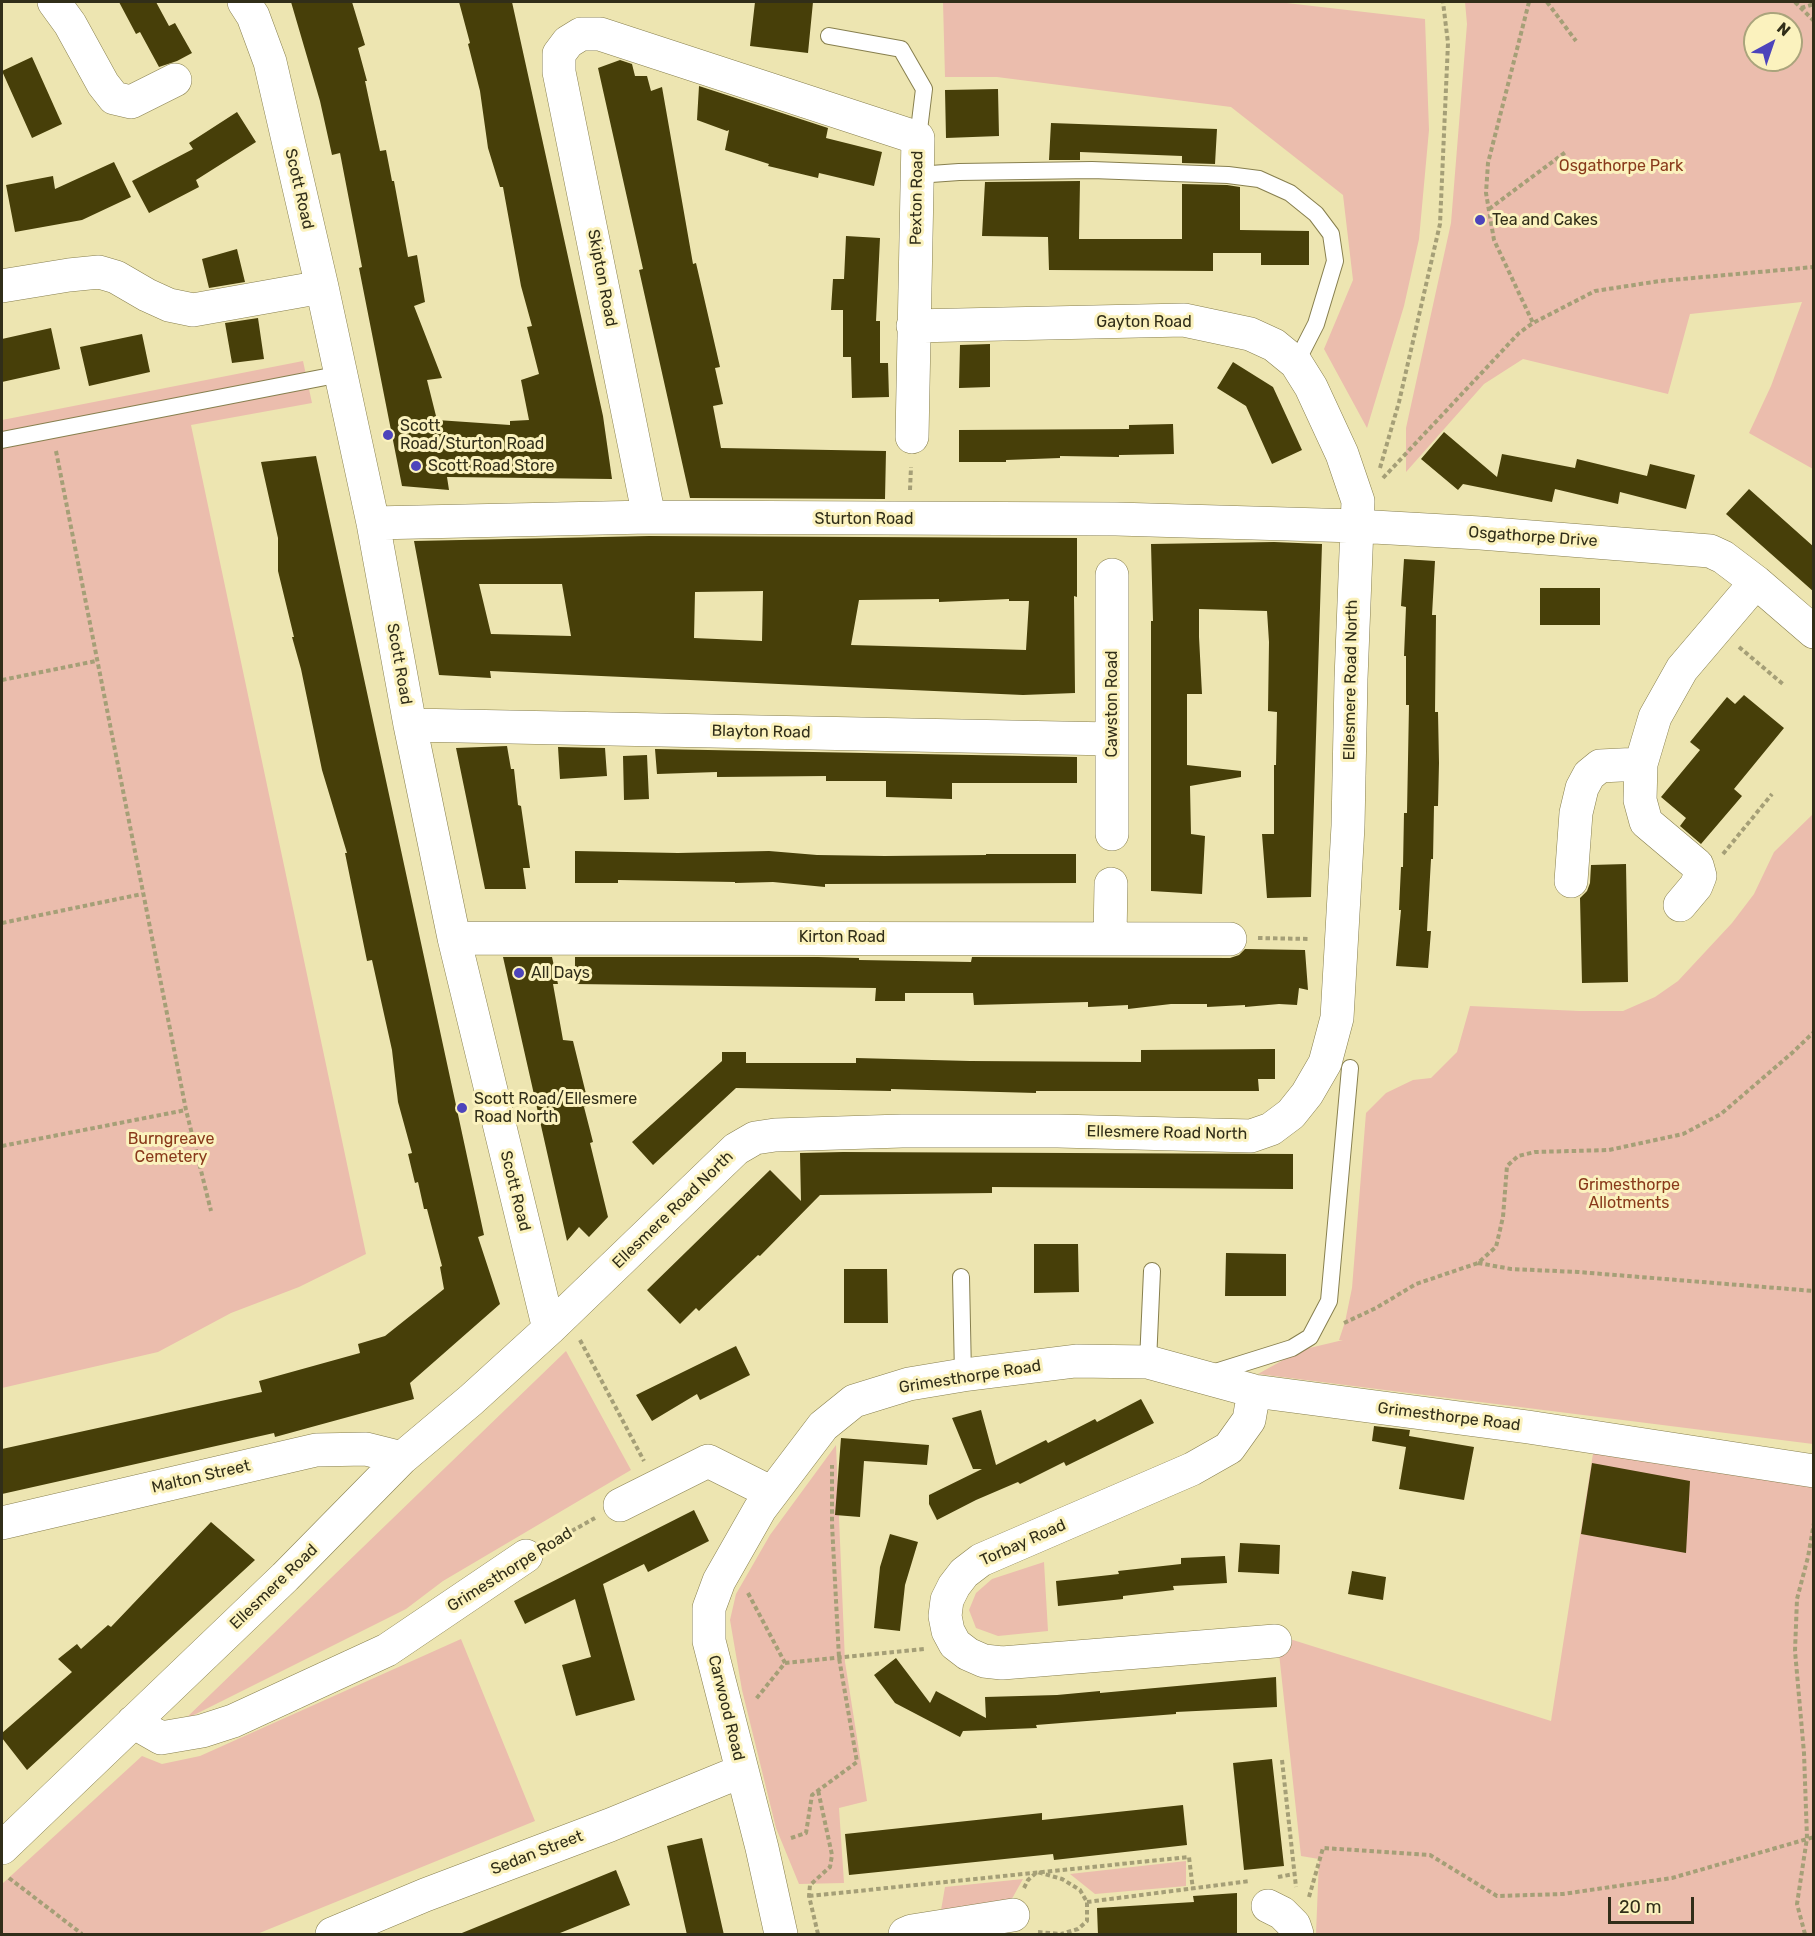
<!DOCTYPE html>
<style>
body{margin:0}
#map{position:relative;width:1815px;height:1936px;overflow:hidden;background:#ede5b1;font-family:Rubik,sans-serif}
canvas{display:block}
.frame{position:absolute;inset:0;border:3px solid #312e19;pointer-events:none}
.north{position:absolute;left:1743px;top:12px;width:60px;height:60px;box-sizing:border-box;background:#fbf2be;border:2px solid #aaa47c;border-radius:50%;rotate:40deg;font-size:16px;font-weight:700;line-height:24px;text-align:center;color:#312e19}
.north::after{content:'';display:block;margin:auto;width:21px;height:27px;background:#4d44bb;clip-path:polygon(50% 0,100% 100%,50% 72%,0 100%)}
.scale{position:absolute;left:1608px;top:1897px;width:86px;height:27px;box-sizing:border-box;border:3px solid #312e19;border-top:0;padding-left:8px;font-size:18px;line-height:21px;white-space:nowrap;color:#312e19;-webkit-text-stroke:4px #fbf2be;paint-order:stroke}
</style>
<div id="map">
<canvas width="1815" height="1936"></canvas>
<div class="frame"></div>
<div class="north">N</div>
<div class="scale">20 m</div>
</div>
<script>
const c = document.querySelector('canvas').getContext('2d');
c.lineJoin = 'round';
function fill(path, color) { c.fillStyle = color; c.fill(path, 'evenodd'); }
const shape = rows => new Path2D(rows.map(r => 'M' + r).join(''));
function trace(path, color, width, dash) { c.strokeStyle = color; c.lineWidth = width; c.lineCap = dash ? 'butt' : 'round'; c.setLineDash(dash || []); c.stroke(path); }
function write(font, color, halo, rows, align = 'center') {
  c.font = font + ' Rubik,sans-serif'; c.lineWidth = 6; c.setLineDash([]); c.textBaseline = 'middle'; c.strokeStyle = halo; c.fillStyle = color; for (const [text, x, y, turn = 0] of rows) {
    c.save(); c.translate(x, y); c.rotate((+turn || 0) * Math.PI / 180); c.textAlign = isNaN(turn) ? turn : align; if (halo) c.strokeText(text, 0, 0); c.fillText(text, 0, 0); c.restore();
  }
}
const green = shape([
 [943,2,1278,2,1425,19,1429,130,1419,239,1404,306,1367,428,1324,349,1353,280,1343,195,1231,107,997,77,945,77],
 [1465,2,1813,2,1813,469,1749,433,1771,386,1802,302,1690,314,1668,394,1523,359,1484,384,1406,472,1406,428,1451,223,1467,24],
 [1755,24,1791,24,1791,60,1755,60],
 [303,361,312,403,191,425,366,1254,299,1287,231,1313,158,1352,2,1388,2,420],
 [1813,814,1813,1444,1258,1374,1301,1350,1343,1340,1339,1340,1345,1322,1352,1288,1366,1113,1386,1093,1413,1080,1431,1078,1457,1052,1470,1006,1579,1011,1623,1011,1655,997,1678,981,1732,923,1754,894,1774,852],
 [566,1351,631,1470,443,1581,406,1609,184,1720],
 [836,1445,845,1662,867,1801,839,1808,844,1883,799,1884,776,1828,742,1690,730,1620,736,1594,770,1535],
 [1594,1447,1813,1485,1813,1934,1316,1934,1319,1859,1301,1856,1277,1635,1551,1721],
 [1044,1562,1048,1631,998,1636,976,1628,969,1610,976,1593,992,1579],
 [461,1639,535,1821,257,1934,2,1934,2,1884,142,1756,162,1764,200,1756],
 [1186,1861,1186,1886,1095,1894,1070,1874],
 [1023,1879,1009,1904,940,1916,945,1887]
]);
const building = shape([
 [119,2,156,2,169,26,175,23,192,53,177,61,159,67,140,32,136,34],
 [291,2,352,2,365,45,358,48,367,81,365,81,380,151,386,150,392,181,394,181,408,257,417,255,425,302,414,306,442,378,427,380,437,420,510,425,510,421,529,420,521,380,539,374,527,327,532,326,521,286,503,187,500,187,488,148,480,91,468,44,470,43,459,2,512,2,603,416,612,479,447,477,449,490,402,486,359,268,362,267,340,153,332,155,320,101],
 [755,2,813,2,808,53,750,46],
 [32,57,62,124,32,138,2,71],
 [620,60,632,64,635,76,647,76,651,91,662,87,693,264,696,263,720,367,715,368,723,404,713,406,721,448,886,451,885,499,690,498,639,270,643,269,598,68],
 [699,86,828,128,826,138,882,152,874,186,819,173,818,178,768,166,769,164,725,150,729,130,727,131,697,120],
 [998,89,999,136,946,138,945,90],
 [237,112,256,142,196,180,199,187,149,213,132,181,193,149,189,143],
 [1051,123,1217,129,1215,164,1182,163,1182,156,1080,152,1080,160,1049,160],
 [114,162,131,197,82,220,15,232,6,185,53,176,55,189],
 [1080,181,1079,239,1182,239,1182,184,1227,185,1240,187,1240,230,1309,231,1309,265,1261,265,1261,253,1213,253,1213,271,1049,270,1048,237,982,236,985,182],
 [846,236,880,238,876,321,880,321,880,363,888,363,889,397,852,398,851,357,843,357,843,310,831,310,833,279,844,279],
 [237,249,245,282,209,288,202,259],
 [258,318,264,359,232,363,225,323],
 [51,328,60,369,2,382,2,339],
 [142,334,150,372,89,386,80,347],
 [990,344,990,387,959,388,960,345],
 [1233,362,1273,387,1302,450,1272,464,1246,406,1217,388],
 [1173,424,1174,454,1119,455,1119,457,1060,456,1060,458,1006,460,1006,462,959,462,959,430,1129,429,1129,425],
 [1444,432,1497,477,1502,454,1575,468,1577,459,1647,476,1650,464,1695,475,1686,509,1620,492,1618,504,1555,489,1552,502,1463,484,1458,490,1421,459],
 [316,456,484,1235,478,1237,500,1304,410,1383,414,1399,275,1437,274,1433,2,1494,2,1449,262,1392,259,1381,360,1353,358,1344,385,1336,444,1289,440,1267,442,1266,427,1209,424,1209,418,1182,415,1183,408,1154,412,1153,398,1102,392,1050,372,960,367,961,345,853,347,853,322,770,301,669,292,637,294,637,278,571,278,538,261,462],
 [1749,489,1814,547,1814,592,1726,514],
 [649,536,1077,538,1077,597,1074,596,1075,693,1023,695,490,671,491,678,439,675,414,541],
 [479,584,562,584,571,636,491,634],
 [763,591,762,641,694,638,695,592],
 [939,599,939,602,1009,599,1009,601,1029,601,1026,650,851,645,859,600],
 [1274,542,1322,544,1311,897,1267,898,1262,834,1274,834,1274,765,1276,765,1277,712,1268,711,1269,642,1267,611,1199,609,1199,637,1202,694,1187,694,1187,765,1241,771,1241,777,1190,786,1191,834,1205,836,1202,894,1151,891,1151,621,1153,621,1151,544],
 [1404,559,1435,561,1432,615,1436,615,1435,712,1438,712,1439,763,1438,806,1434,806,1433,859,1431,859,1427,931,1431,931,1428,968,1396,966,1401,910,1399,910,1401,867,1403,867,1404,813,1407,813,1409,705,1406,705,1406,656,1404,656,1406,607,1401,606],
 [1540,588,1600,588,1600,625,1540,625],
 [1744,695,1784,728,1734,789,1742,796,1701,844,1680,826,1686,818,1661,797,1700,750,1690,742,1727,697,1735,704],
 [507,746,511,769,514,769,518,805,521,806,530,868,523,868,526,889,485,889,456,748],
 [558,747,605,748,607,776,560,779],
 [655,749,1077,757,1077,783,952,783,952,799,886,797,886,781,826,781,826,776,717,777,717,772,657,774],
 [647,755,649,799,624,800,623,756],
 [575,851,678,853,769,851,817,855,885,856,986,855,986,854,1076,854,1076,883,825,884,825,887,773,882,735,883,735,882,618,880,618,883,575,883],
 [1626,864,1628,982,1582,983,1580,898,1587,891,1590,883,1591,865],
 [1245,949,1305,950,1308,990,1299,988,1297,1005,1279,1004,1245,1007,1245,1005,1207,1007,1207,1004,1171,1004,1128,1009,1128,1005,1088,1007,1088,1002,974,1005,973,993,905,993,905,1001,875,1001,876,988,575,984,575,957,818,957,859,958,859,960,971,962,972,957,1230,958,1239,955],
 [503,957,552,957,558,984,553,984,563,1040,573,1041,589,1106,584,1107,593,1142,590,1143,608,1217,589,1237,579,1227,567,1241],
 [1275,1049,1275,1079,1258,1079,1259,1091,1036,1091,1036,1093,891,1089,891,1091,736,1088,653,1165,632,1142,722,1061,722,1052,746,1052,746,1063,856,1063,856,1058,970,1061,1141,1062,1141,1050],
 [843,1152,1293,1154,1293,1189,992,1187,992,1193,820,1195,760,1256,758,1255,699,1311,696,1308,680,1324,647,1290,770,1170,801,1201,800,1153],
 [1034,1244,1078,1244,1079,1292,1034,1293],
 [1226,1253,1286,1254,1286,1296,1225,1296],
 [844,1269,887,1269,888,1323,844,1323],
 [736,1346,750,1375,700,1400,697,1394,652,1421,636,1395],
 [1141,1399,1154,1423,1066,1466,1064,1462,1020,1484,1018,1482,976,1500,937,1520,929,1504,929,1495,982,1469,973,1469,952,1418,981,1410,996,1465,1046,1440,1048,1443,1095,1419,1097,1422],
 [1374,1426,1410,1430,1409,1436,1474,1447,1464,1500,1399,1489,1406,1447,1372,1441],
 [841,1438,929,1445,927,1465,864,1461,860,1517,835,1515],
 [1592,1463,1690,1481,1686,1553,1581,1534],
 [694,1510,709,1541,648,1572,644,1564,603,1584,635,1700,576,1716,562,1665,591,1657,575,1599,525,1624,514,1601],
 [211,1522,255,1560,27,1770,2,1738,2,1733,72,1672,58,1659,77,1644,81,1649,108,1625,111,1627],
 [890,1534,918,1542,905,1585,900,1631,874,1628,880,1567],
 [1240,1543,1280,1545,1279,1574,1238,1572],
 [1225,1556,1227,1583,1173,1586,1174,1590,1123,1596,1123,1599,1058,1606,1056,1581,1119,1574,1118,1571,1181,1564,1181,1558],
 [1352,1571,1386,1577,1383,1600,1348,1594],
 [896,1658,930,1703,936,1691,986,1718,985,1697,1057,1695,1100,1691,1100,1693,1276,1677,1277,1707,1176,1712,1176,1714,1036,1725,1037,1728,963,1731,960,1737,895,1703,874,1675],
 [1272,1759,1284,1866,1244,1870,1233,1763],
 [1183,1805,1187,1845,1054,1860,1053,1854,849,1875,845,1834,1042,1813,1042,1820],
 [702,1838,724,1935,687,1935,667,1846],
 [616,1870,630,1905,555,1935,457,1935],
 [1237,1893,1237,1935,1098,1935,1097,1908,1194,1902,1193,1896]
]);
const path = shape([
 [1529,2,1488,163,1486,193,1494,240,1533,323],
 [1547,2,1576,41],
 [1795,2,1814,21],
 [1801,8,1814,4],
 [1489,209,1567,151],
 [56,451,186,1110,211,1211],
 [1380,468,1399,402,1440,224,1448,43,1443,2],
 [1383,478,1519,333,1533,323,1595,291,1660,281,1814,267],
 [910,490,911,467],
 [1739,647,1784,685],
 [2,680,96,661],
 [1723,854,1772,794],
 [2,923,142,894],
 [1258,938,1310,939],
 [2,1146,186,1110],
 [1478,1263,1511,1269,1578,1272,1814,1291],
 [1344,1323,1376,1308,1416,1284,1478,1263,1496,1247,1503,1217,1507,1166,1518,1156,1535,1152,1609,1150,1683,1134,1721,1114,1792,1053,1814,1032],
 [580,1340,644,1461],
 [552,1542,595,1518],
 [748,1593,785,1663,756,1699],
 [785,1663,924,1649],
 [1282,1760,1296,1887],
 [791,1838,806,1833,812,1795,857,1762,839,1658,832,1524,832,1465],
 [1278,1877,1294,1874],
 [9,1878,82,1934],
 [1024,1888,1028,1880,1037,1872,1062,1879,1080,1890,1087,1902,1087,1921,1078,1929,1061,1934],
 [809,1896,1189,1857,1193,1890],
 [1309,1897,1323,1848,1430,1855,1497,1896,1563,1894,1672,1878,1814,1837],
 [1087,1902,1250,1881],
 [1038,1932,1061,1934],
 [818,1934,809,1896,810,1885,830,1867,832,1855,818,1790],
 [1805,1934,1797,1904,1807,1838,1804,1753,1795,1651,1797,1599,1808,1557,1814,1523]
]);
const service = shape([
 [829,36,901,49,924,89,918,138],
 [917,175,959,172,1092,170,1228,175,1259,179,1290,193,1316,214,1331,234,1335,261,1316,324,1296,363],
 [2,440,341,374],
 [961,1277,963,1375],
 [1148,1362,1152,1271],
 [1209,1374,1292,1348,1310,1337,1329,1301,1350,1068]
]);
const minor = shape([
 [54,2,70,24,103,84,114,98,131,102,175,80],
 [244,2,253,16,270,62,322,287,373,523,410,725,454,938,549,1329],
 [2,286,69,275,99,272,116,277,147,295,169,305,193,310,322,287],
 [649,517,559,72,559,54,568,42,581,34,600,34,918,138,912,437],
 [373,523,649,517,1116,519,1356,526,1480,533,1710,551,1723,557,1756,582,1814,632],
 [1112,575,1112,834],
 [410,725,1112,739],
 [1571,881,1576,813,1582,788,1589,775,1600,766,1641,764],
 [1680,905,1696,886,1700,876,1697,865,1646,822,1640,800,1641,764,1655,717,1682,669,1756,582],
 [1110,937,1111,884],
 [454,938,1230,939],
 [1254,1391,1249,1420,1229,1448,1192,1469,981,1560,964,1573,954,1586,947,1600,945,1616,948,1631,955,1644,968,1654,984,1661,1002,1663,1275,1641],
 [620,1505,708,1461,772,1493],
 [2,1523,316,1450,366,1449,402,1458],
 [133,1722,161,1738,202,1731,233,1721,387,1650,526,1556],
 [2,1848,285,1577,402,1458,471,1400,549,1329,736,1149,755,1138,775,1135,902,1131,1058,1131,1251,1136,1271,1129,1291,1114,1307,1094,1325,1063,1337,1018,1348,826,1351,679,1358,501,1342,454,1311,387,1296,363,1274,345,1250,334,1184,320,913,326],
 [1268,1906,1282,1913,1294,1925,1297,1934],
 [332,1934,425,1895,610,1825,742,1771],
 [781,1934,762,1848,709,1641,709,1608,719,1581,760,1509,823,1426,854,1401,909,1384,963,1375,1076,1361,1148,1362,1254,1391,1528,1427,1814,1471],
 [905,1934,912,1931,1013,1915]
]);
const markers = [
 [1480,220,6,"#4d44bb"],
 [388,435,6,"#4d44bb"],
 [416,466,6,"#4d44bb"],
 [519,973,6,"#4d44bb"],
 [462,1108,6,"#4d44bb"]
];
const parkNames = [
 ["Osgathorpe Park",1621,166],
 ["Burngreave",171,1139],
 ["Cemetery",171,1157],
 ["Grimesthorpe",1629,1185],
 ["Allotments",1629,1203]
];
const streetNames = [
 ["Scott Road",299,189,77],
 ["Pexton Road",917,198,-89],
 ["Skipton Road",602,278,79],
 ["Gayton Road",1144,322],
 ["Sturton Road",864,519],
 ["Osgathorpe Drive",1533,537,4],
 ["Scott Road",399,664,80],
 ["Ellesmere Road North",1351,680,-89],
 ["Cawston Road",1112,704,-90],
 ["Blayton Road",761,732,1],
 ["Kirton Road",842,937],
 ["Ellesmere Road North",1167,1133,1],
 ["Scott Road",515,1191,76],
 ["Ellesmere Road North",673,1210,-44],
 ["Grimesthorpe Road",970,1377,-9],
 ["Grimesthorpe Road",1449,1417,7],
 ["Malton Street",201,1477,-13],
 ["Torbay Road",1023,1543,-24],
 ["Grimesthorpe Road",510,1570,-32],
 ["Ellesmere Road",274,1587,-44],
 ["Carwood Road",726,1708,76],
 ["Sedan Street",537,1853,-21]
];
const poiNames = [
 ["Tea and Cakes",1492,220],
 ["Scott",400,426],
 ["Road/Sturton Road",400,444],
 ["Scott Road Store",428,466],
 ["All Days",531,973],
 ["Scott Road/Ellesmere",474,1099],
 ["Road North",474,1117]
];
fill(green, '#ebbdad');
fill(building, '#473f09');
trace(service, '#877f4e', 18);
trace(minor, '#877f4e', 34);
trace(path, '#a59f77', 4, [4.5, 3]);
trace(service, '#fff', 16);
trace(minor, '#fff', 33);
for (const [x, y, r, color] of markers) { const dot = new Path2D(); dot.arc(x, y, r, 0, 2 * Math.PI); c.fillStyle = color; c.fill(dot); trace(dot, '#fbf2be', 2); }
write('16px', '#89391b', '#fbf2be', parkNames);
write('16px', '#312e19', '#fbf2be', streetNames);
write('16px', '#312e19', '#fbf2be', poiNames, 'left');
</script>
